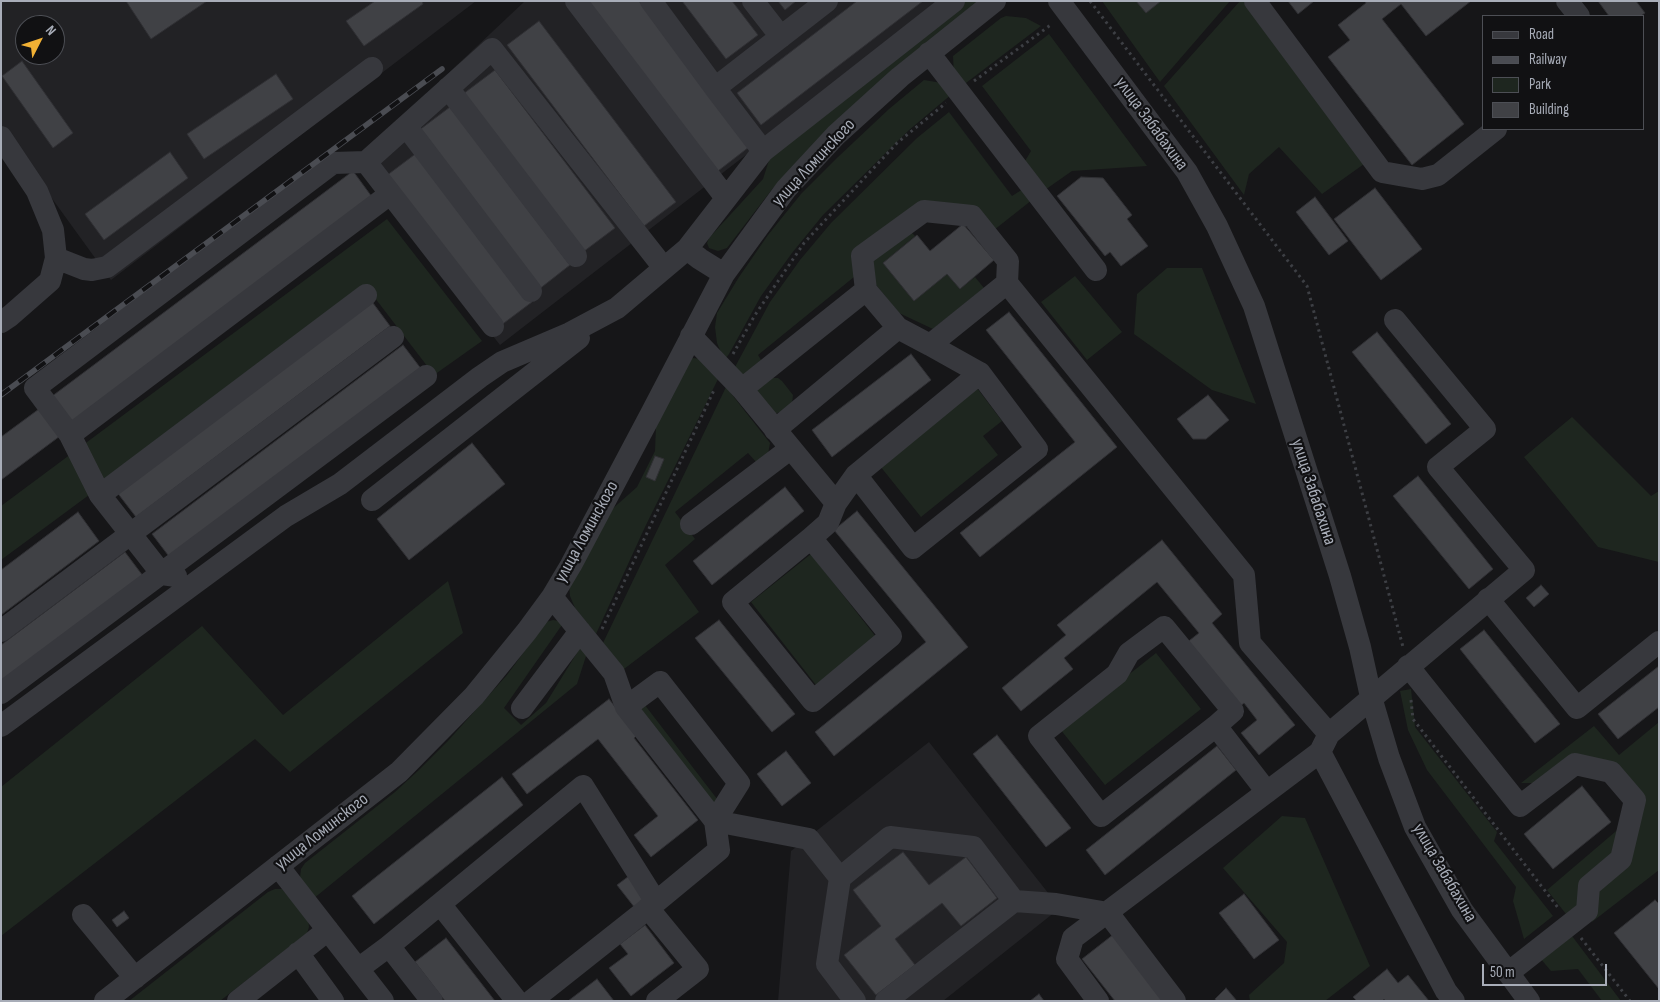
<!DOCTYPE html>
<meta charset="utf-8">
<style>
body{margin:0}
#map{position:relative;width:1660px;height:1002px;overflow:hidden;background:#161618;font-family:"Sofia Sans Condensed",sans-serif}
canvas{display:block}
.frame{position:absolute;inset:0;border:2px solid #a8adb8;pointer-events:none}
.legend{position:absolute;left:1482px;top:15px;width:162px;height:115px;box-sizing:border-box;background:#111113;border:1px solid #4d4f55;margin:0;padding:6px 9px;list-style:none;font-size:15px;color:#a8adb8}
.legend li{display:flex;align-items:center;gap:10px;height:25px}
.legend b{width:25px;border:1px solid #4d4f55}
.north{position:absolute;left:15px;top:15px;width:50px;height:50px;box-sizing:border-box;background:#111113;border:1px solid #4d4f55;border-radius:50%;rotate:49deg;font-size:14px;font-weight:700;line-height:20px;text-align:center;color:#a8adb8}
.north::after{content:'';display:block;margin:auto;width:18px;height:22px;background:#f2b134;clip-path:polygon(50% 0,100% 100%,50% 72%,0 100%)}
.scale{position:absolute;left:1482px;top:964px;width:125px;height:22px;box-sizing:border-box;border:2px solid #a8adb8;border-top:0;padding-left:6px;font-size:15px;line-height:18px;white-space:nowrap;color:#a8adb8;-webkit-text-stroke:4px #111113;paint-order:stroke}
</style>
<div id="map">
<canvas width="1660" height="1002"></canvas>
<div class="frame"></div>
<ul class="legend">
<li><b style="height:6px;background:#37383d"></b>Road</li>
<li><b style="height:6px;background:#4a4c52"></b>Railway</li>
<li><b style="height:14px;background:#1e261f"></b>Park</li>
<li><b style="height:14px;background:#404145"></b>Building</li>
</ul>
<div class="north">N</div>
<div class="scale">50 m</div>
</div>
<script>
const c = document.querySelector('canvas').getContext('2d');
c.lineJoin = 'round';
function fill(path, color) { c.fillStyle = color; c.fill(path, 'evenodd'); }
const shape = rows => new Path2D(rows.map(r => 'M' + r).join(''));
function trace(path, color, width, dash) { c.strokeStyle = color; c.lineWidth = width; c.lineCap = dash ? 'butt' : 'round'; c.setLineDash(dash || []); c.stroke(path); }
function write(font, color, halo, rows, align = 'center') {
  c.font = font + ' "Sofia Sans Condensed",sans-serif'; c.lineWidth = 4.5; c.setLineDash([]); c.textBaseline = 'middle'; c.strokeStyle = halo; c.fillStyle = color; for (const [text, x, y, turn = 0] of rows) {
    c.save(); c.translate(x, y); c.rotate((+turn || 0) * Math.PI / 180); c.textAlign = isNaN(turn) ? turn : align; if (halo) c.strokeText(text, 0, 0); c.fillText(text, 0, 0); c.restore();
  }
}
const built = shape([
 [1,1,476,1,111,280,1,128],
 [25,25,55,25,55,55,25,55],
 [525,1,945,1,500,345,355,161],
 [929,742,1060,908,943,1001,778,1001,791,851]
]);
const green = shape([
 [962,1,980,1,773,188,727,248,718,251,709,248,707,243,709,238,763,179,771,154],
 [1102,1,1230,1,1160,82],
 [1240,1,1252,1,1371,159,1322,194,1279,147,1249,174,1244,195,1164,86],
 [1006,16,1026,18,1041,26,962,86,954,76,953,56,1001,18],
 [1049,34,1147,166,1072,171,1042,192,1022,166,1031,151,982,86],
 [924,80,942,83,952,94,909,130,823,215,792,253,761,296,729,354,726,358,723,357,717,343,715,327,717,313,739,277,768,235,801,194,838,157,889,109],
 [949,112,1012,196,1023,189,1032,200,994,230,921,203,854,277,758,355,763,363,745,375,739,374,735,367,770,302,800,260,831,223,917,138],
 [387,219,482,341,434,375,368,289,1,560,1,506],
 [911,232,915,236,883,263,914,301,947,274,960,289,975,277,984,288,933,329,899,313,872,280,870,263],
 [1167,268,1202,268,1256,404,1212,390,1134,334,1137,294],
 [1075,276,1122,332,1087,360,1041,302],
 [691,358,706,359,719,377,645,527,596,634,575,608,570,596,569,584,610,511,637,487,655,451,656,426],
 [772,378,778,378,782,381,793,395,792,404,781,412,777,413,772,413,756,394,759,386],
 [726,387,770,443,768,454,757,463,748,453,675,512,695,539,665,565,699,612,624,669,603,643],
 [977,388,1002,421,983,436,998,455,921,517,880,466],
 [1572,417,1651,496,1659,491,1659,562,1598,547,1524,457],
 [811,554,876,637,816,685,751,602],
 [448,581,463,633,290,772,255,739,1,936,1,787,202,626,283,715],
 [553,620,564,622,504,708,521,725,546,703,583,643,588,650,577,684,313,899,300,878,301,869,305,863,395,792,420,769,447,742,507,675,546,622],
 [1156,653,1201,709,1105,785,1060,729],
 [1411,689,1415,727,1497,832,1494,841,1553,916,1524,939,1513,901,1516,887,1427,770,1408,730,1400,691],
 [641,700,721,804,715,815,631,707],
 [1659,722,1659,870,1592,922,1598,886,1644,800,1614,764,1539,783,1521,783,1594,726,1619,755],
 [1282,816,1305,818,1370,966,1325,1001,1250,1001,1249,995,1284,963,1287,942,1223,868],
 [1622,826,1616,856,1582,909,1570,919,1547,890],
 [275,889,282,889,308,918,309,927,307,933,220,1001,129,1001,268,892],
 [1572,936,1621,1001,1602,1001,1578,969,1551,971,1540,958]
]);
const building = shape([
 [126,1,207,1,151,39,126,1],
 [375,1,422,1,423,4,364,46,346,21,375,1],
 [588,1,639,1,749,147,718,171,588,1],
 [682,1,732,1,758,35,726,59,682,1],
 [778,1,796,1,785,10,778,1],
 [857,1,923,1,761,125,737,93,857,1],
 [1136,1,1161,1,1146,13,1136,1],
 [1288,1,1314,1,1298,14,1288,1],
 [1365,1,1471,1,1426,36,1401,4,1382,19,1464,124,1412,165,1328,57,1350,40,1338,25,1366,3,1365,1],
 [1598,1,1636,1,1645,13,1641,16,1609,16,1598,1],
 [539,21,676,202,644,226,507,45,539,21],
 [22,61,73,133,53,148,2,76,22,61],
 [495,70,615,228,583,252,463,94,495,70],
 [276,74,293,99,204,159,187,134,276,74],
 [450,107,570,265,538,290,418,131,450,107],
 [170,152,188,178,104,240,85,214,170,152],
 [418,152,532,302,500,326,386,176,418,152],
 [353,171,372,197,71,423,51,397,353,171],
 [1081,177,1103,178,1132,215,1127,219,1148,246,1121,266,1110,252,1105,256,1057,196,1081,177],
 [1375,188,1422,249,1381,280,1334,219,1375,188],
 [1315,197,1348,241,1329,255,1296,212,1315,197],
 [963,224,994,260,960,289,947,274,914,301,883,263,917,235,930,251,963,224],
 [370,299,390,326,136,517,116,491,370,299],
 [1009,312,1117,447,980,557,960,533,1075,442,986,330,1009,312],
 [1377,332,1451,424,1426,444,1352,352,1377,332],
 [403,345,422,370,171,559,152,534,403,345],
 [911,354,931,380,832,457,812,430,911,354],
 [1208,395,1229,420,1206,439,1193,439,1177,419,1208,395],
 [39,409,60,436,1,480,1,437,39,409],
 [472,443,505,484,409,560,377,519,472,443],
 [655,456,664,459,655,481,646,477,655,456],
 [1418,476,1493,569,1469,589,1393,496,1418,476],
 [785,487,804,511,712,585,693,561,785,487],
 [857,511,968,647,834,756,815,732,926,642,834,530,857,511],
 [78,512,99,541,1,615,1,570,78,512],
 [1162,540,1222,614,1212,623,1295,725,1259,755,1241,733,1257,720,1244,703,1238,708,1185,644,1199,633,1157,582,1064,658,1073,669,1021,711,1002,688,1066,635,1057,625,1162,540],
 [125,552,143,576,1,683,1,645,125,552],
 [1541,585,1549,594,1534,607,1526,598,1541,585],
 [719,620,795,714,772,732,695,638,719,620],
 [1484,630,1560,724,1535,743,1460,649,1484,630],
 [1659,666,1659,707,1618,739,1598,714,1659,666],
 [609,699,637,735,634,738,698,820,651,857,634,835,658,816,598,739,527,794,512,774,609,699],
 [997,735,1071,828,1046,847,973,754,997,735],
 [1217,746,1236,770,1105,875,1086,850,1217,746],
 [786,751,811,783,782,806,757,774,786,751],
 [502,777,523,805,374,924,352,896,502,777],
 [1582,786,1611,822,1553,869,1524,834,1582,786],
 [903,852,929,885,966,857,997,898,961,926,942,903,895,939,915,965,876,995,844,955,881,926,853,890,903,852],
 [629,876,646,899,635,908,617,885,629,876],
 [1244,894,1279,940,1254,959,1219,913,1244,894],
 [1655,900,1659,904,1659,989,1614,933,1655,900],
 [124,911,129,918,117,927,112,920,124,911],
 [645,925,674,963,631,996,609,968,628,954,620,944,645,925],
 [1114,934,1166,1001,1115,1001,1082,959,1114,934],
 [446,938,495,1001,445,1001,415,962,446,938],
 [1387,969,1398,983,1408,975,1429,1001,1385,1001,1384,999,1382,1001,1357,1001,1353,997,1387,969],
 [597,979,614,1001,568,1001,597,979],
 [1226,988,1237,1001,1216,1001,1215,999,1226,988],
 [1039,994,1044,1001,1030,1001,1039,994]
]);
const path = shape([
 [1090,1,1307,286,1403,647],
 [974,81,1052,24],
 [733,354,755,315,804,243,897,143,946,103],
 [602,629,715,388],
 [1411,700,1413,719,1559,909],
 [1581,938,1630,1001]
]);
const minor = shape([
 [576,1,726,198],
 [651,1,715,88],
 [753,1,781,37],
 [1059,1,1187,172,1217,226,1254,306,1340,576,1360,647,1371,697,1389,758,1415,827,1462,910,1529,1001],
 [1255,1,1382,172,1422,179,1438,175,1496,129],
 [1567,1,1579,16],
 [929,53,1096,270],
 [448,88,576,256],
 [406,126,531,291],
 [1,137,37,191,53,230,56,258,50,281,10,316,1,322],
 [763,151,715,88,827,1],
 [366,162,493,326],
 [687,249,700,259,724,274],
 [56,258,84,269,92,270,107,267,372,68],
 [1007,283,1244,575,1250,643,1329,734],
 [866,290,898,328],
 [691,336,742,389,836,503,828,523,811,538,891,636,813,701,733,602,811,538],
 [742,389,866,290,862,256,924,211,972,216,1008,261,1007,283,930,345,898,328,775,430],
 [70,435,390,194],
 [856,475,913,548,1037,449,980,373],
 [100,495,70,435,35,388,333,163,366,162,492,49,664,268],
 [372,500,579,338],
 [836,503,856,475,980,373,930,345],
 [691,524,790,449],
 [176,576,162,574,100,495,366,295],
 [1488,599,1577,708,1659,642],
 [1,631,393,337],
 [1408,666,1520,806,1575,764,1611,772,1635,800,1621,859,1589,886,1587,911,1508,973],
 [1,693,426,376],
 [626,707,660,682,739,783,715,821,809,839,840,878],
 [522,708,580,631],
 [1,726,286,516,340,484,480,377,502,362,570,333,617,308,687,249,763,151,954,1],
 [1216,726,1101,816,1039,736,1117,674,1129,653,1164,627,1233,711,1216,726,1267,792],
 [1320,752,1446,991,1454,1001],
 [278,866,383,1001],
 [440,904,517,1001],
 [648,908,698,969,657,1001],
 [83,915,135,978],
 [389,946,432,1001],
 [298,953,333,1001],
 [358,969,389,946,583,786,656,902,719,850,715,821,626,707,614,673,552,597],
 [105,1001,399,772,474,696,527,631,552,597,571,565,651,414,724,274,786,189,836,135,900,77,995,1],
 [238,1001,328,930],
 [531,1001,656,902],
 [855,1001,827,964,840,878,890,837,973,847,1014,901],
 [886,1001,1014,901,1056,904,1108,913,1175,1001],
 [1098,1001,1067,959,1073,938,1320,752,1329,734,1524,570,1438,467,1485,429,1395,320]
]);
const rail = shape([
 [1,395,442,69]
]);
const streetNames = [
 ["улица Забабахина",1151,124,54],
 ["улица Ломинского",814,163,-47],
 ["улица Забабахина",1313,492,72],
 ["улица Ломинского",587,532,-61],
 ["улица Ломинского",322,832,-38],
 ["улица Забабахина",1444,873,60]
];
fill(built, '#222225');
fill(green, '#1e261f');
fill(building, '#404145');
trace(building, '#303034', 1);
trace(path, '#3d3f44', 3, [2.5, 4]);
trace(minor, '#37383d', 22);
trace(rail, '#4a4c52', 5.5);
trace(rail, '#111113', 4, [11]);
write('18px', '#a8adb8', '#111113', streetNames);
</script>
